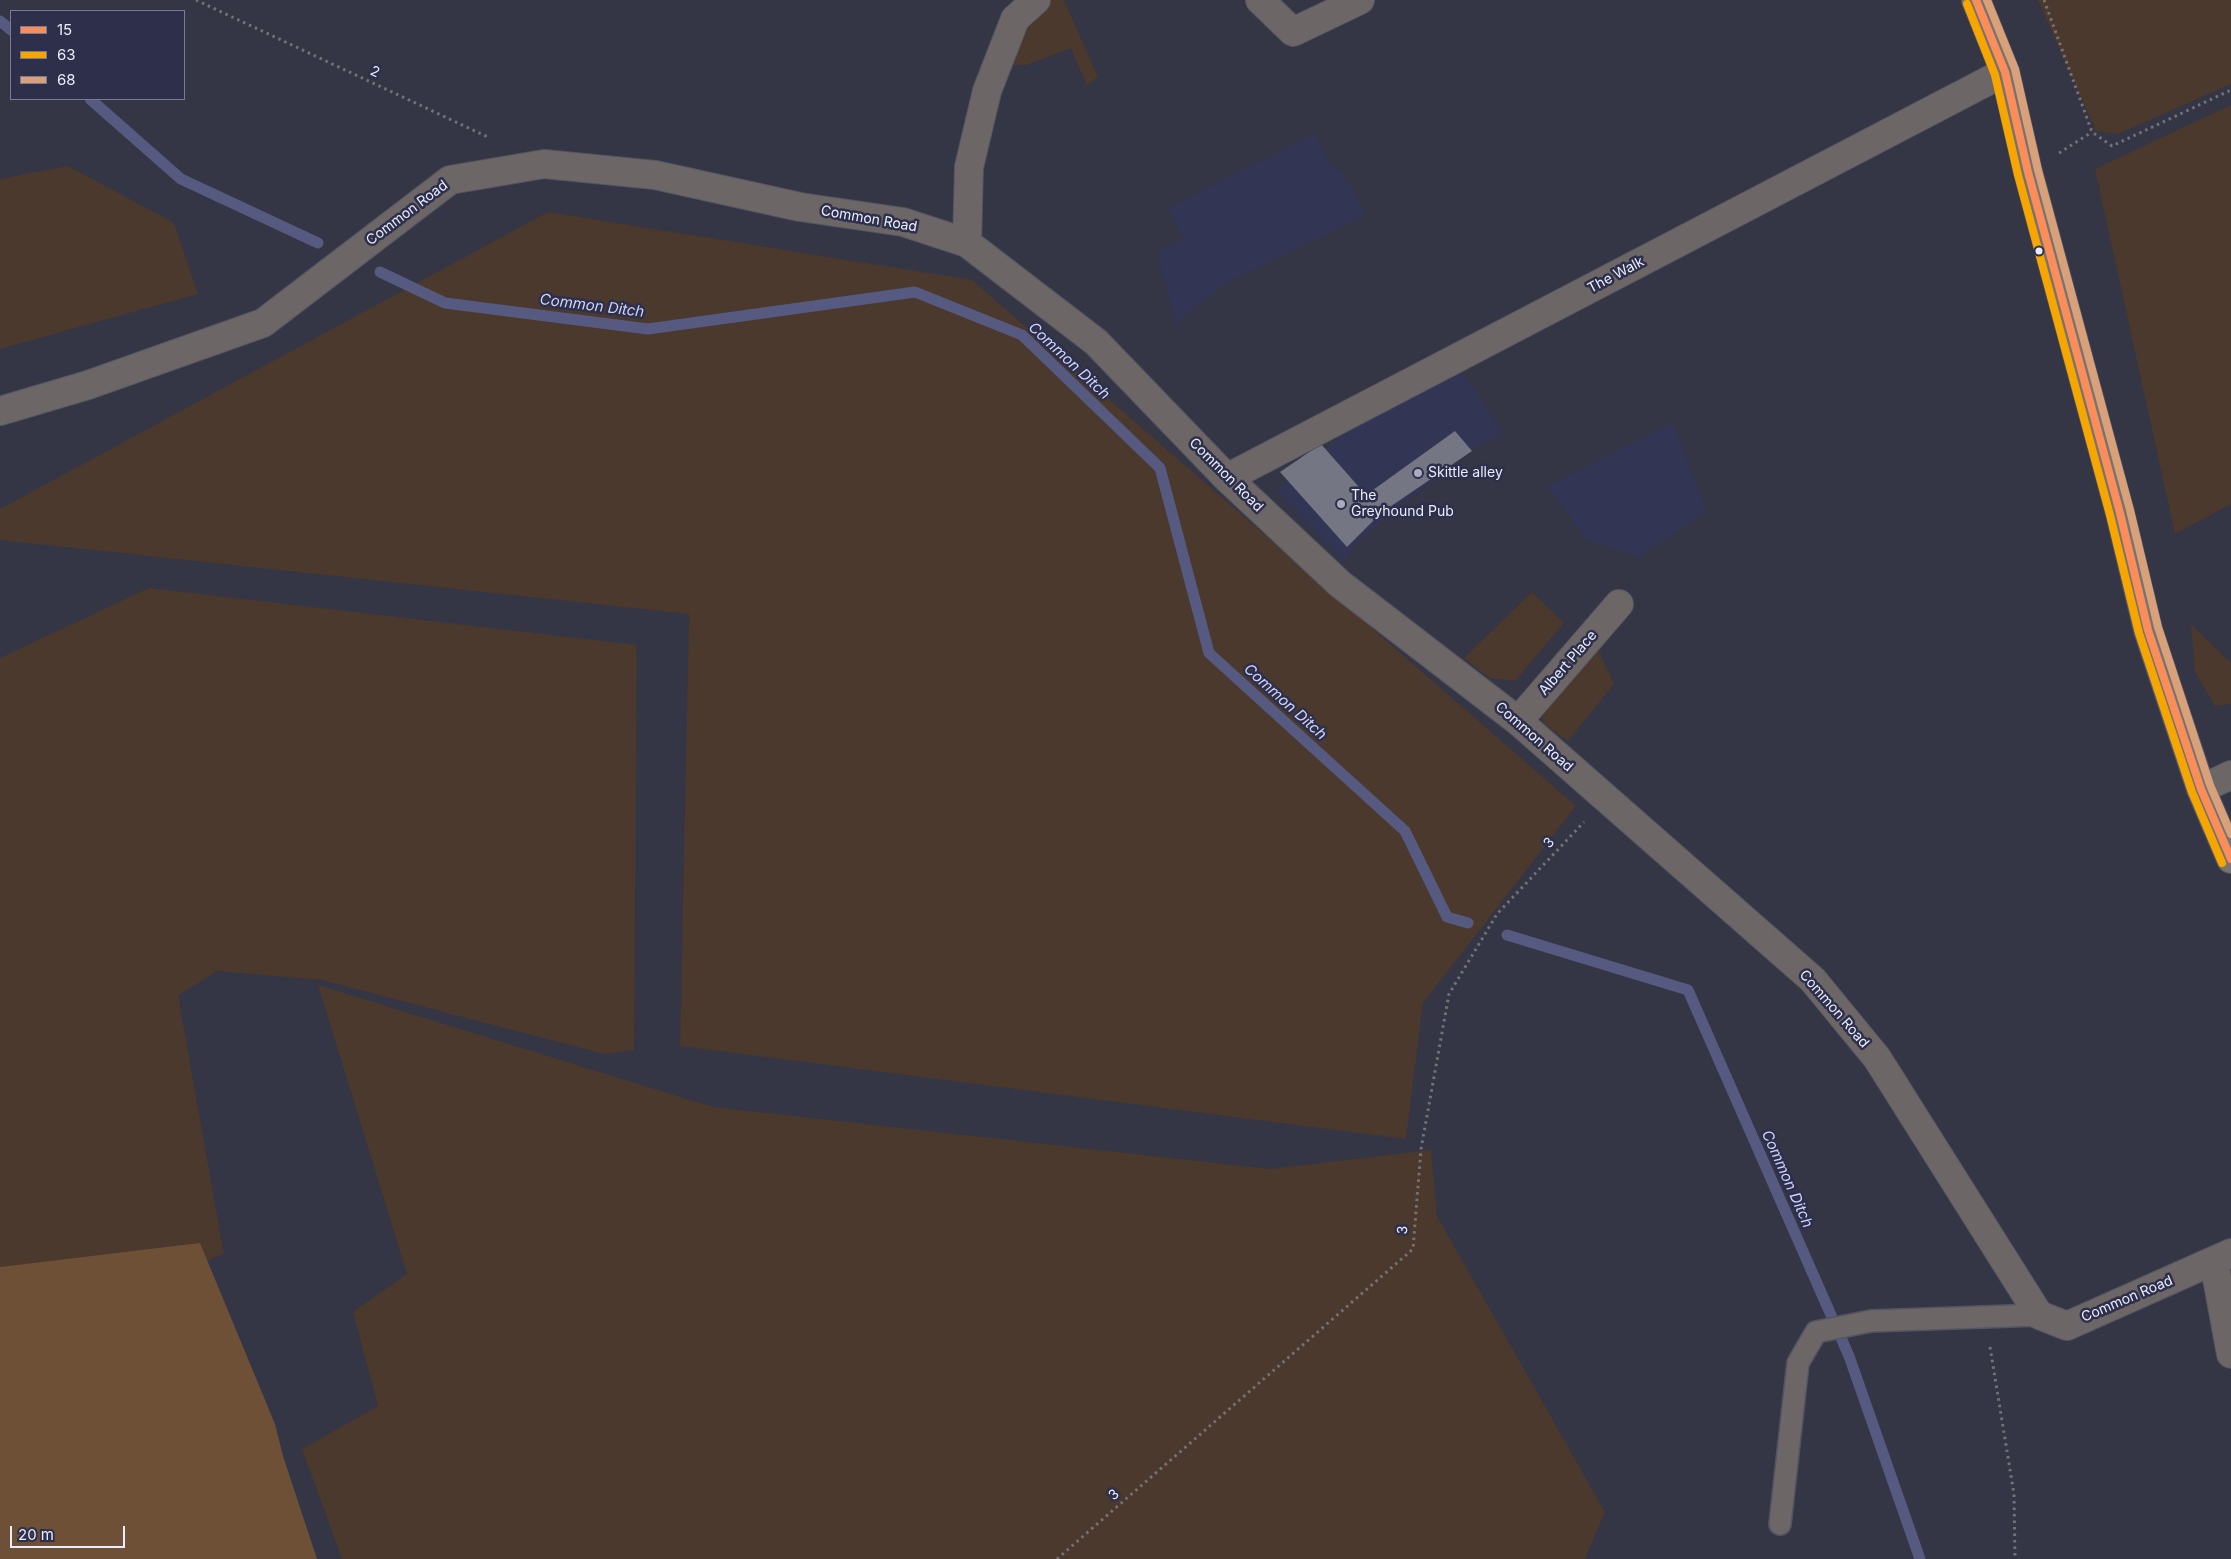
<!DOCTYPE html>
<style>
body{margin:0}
#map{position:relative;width:2231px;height:1559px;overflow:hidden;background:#343645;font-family:Inter,sans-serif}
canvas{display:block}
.legend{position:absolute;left:10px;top:10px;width:175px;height:90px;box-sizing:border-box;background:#2e304b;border:1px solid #797b92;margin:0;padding:6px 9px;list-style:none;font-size:15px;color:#e9ecfd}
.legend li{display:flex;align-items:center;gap:10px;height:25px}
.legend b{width:25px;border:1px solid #797b92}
.scale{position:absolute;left:10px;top:1526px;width:115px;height:22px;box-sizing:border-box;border:2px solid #e9ecfd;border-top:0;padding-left:6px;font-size:15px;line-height:18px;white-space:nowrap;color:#e9ecfd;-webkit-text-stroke:4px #2e304b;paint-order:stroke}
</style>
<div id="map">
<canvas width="2231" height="1559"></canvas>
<ul class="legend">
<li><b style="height:6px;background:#fa8e5a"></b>15</li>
<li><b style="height:6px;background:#f7a600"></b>63</li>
<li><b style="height:6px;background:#d9a179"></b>68</li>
</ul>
<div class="scale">20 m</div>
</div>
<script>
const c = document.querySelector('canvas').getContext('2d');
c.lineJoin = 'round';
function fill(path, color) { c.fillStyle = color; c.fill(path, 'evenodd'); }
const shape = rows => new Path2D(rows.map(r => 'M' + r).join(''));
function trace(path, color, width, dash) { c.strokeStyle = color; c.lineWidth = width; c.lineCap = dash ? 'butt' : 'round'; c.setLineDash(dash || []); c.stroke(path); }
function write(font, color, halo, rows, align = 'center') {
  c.font = font + ' Inter,sans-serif'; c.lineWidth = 5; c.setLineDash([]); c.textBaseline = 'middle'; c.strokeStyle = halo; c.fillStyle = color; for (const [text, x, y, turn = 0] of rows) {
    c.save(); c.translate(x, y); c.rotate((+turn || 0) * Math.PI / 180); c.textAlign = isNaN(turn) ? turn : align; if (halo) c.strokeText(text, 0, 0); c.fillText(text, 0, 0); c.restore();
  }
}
const built = shape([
 [1315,134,1329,163,1343,174,1366,215,1221,286,1176,324,1157,252,1185,240,1168,208],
 [1456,364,1504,435,1478,445,1396,509,1352,547,1345,560,1331,548,1276,490,1335,440],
 [1673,422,1706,512,1639,557,1586,539,1548,486]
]);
const green = shape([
 [1044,0,1064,0,1098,77,1087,85,1071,48,1026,65,1008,65,1030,11],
 [2038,0,2231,0,2231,84,2118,134,2096,131],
 [2231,105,2231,504,2175,534,2095,169],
 [68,166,174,223,198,294,0,349,0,179],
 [548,212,972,280,1576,806,1423,1003,1406,1139,680,1046,689,614,0,540,0,509],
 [149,588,637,645,634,1050,604,1054,322,980,217,971,178,996,224,1254,126,1292,0,1271,0,658],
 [1532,592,1564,623,1515,681,1489,678,1464,658],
 [2191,624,2231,663,2231,704,2215,706,2195,672],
 [1596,645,1614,684,1568,741,1544,724,1538,695],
 [318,985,713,1107,1270,1169,1431,1150,1437,1216,1605,1512,1585,1559,342,1559,302,1449,378,1406,353,1312,407,1274]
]);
const forest = shape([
 [200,1243,275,1424,283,1456,317,1559,0,1559,0,1267]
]);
const stream = shape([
 [0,21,11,30],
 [90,99,181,179,318,243],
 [380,272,445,303,648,329,915,292,1022,335,1160,468,1209,653,1405,831,1447,917,1468,923],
 [1507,935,1688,990,1849,1356,1920,1559]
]);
const building = shape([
 [1455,431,1472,451,1381,513,1347,547,1280,472,1321,444,1366,495]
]);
const path = shape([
 [196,0,490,138],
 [2044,0,2092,132,2112,146,2231,90],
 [2059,153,2092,132],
 [1990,1347,2014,1494,2015,1559],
 [1057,1559,1413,1249,1421,1149,1449,994,1497,914,1584,822]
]);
const lane = shape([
 [1780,1524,1798,1363,1816,1332,1871,1321,2039,1315]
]);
const street = shape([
 [1260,0,1293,32,1360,0],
 [967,243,969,167,987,91,1015,19,1036,0],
 [0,411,88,385,263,323,450,180,544,164,655,175,800,207,903,222,967,243,1096,342,1227,478,1340,584,1518,721,1813,980,1877,1058,2039,1315,2067,1326,2231,1253],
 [1227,478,2005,72],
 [1518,721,1619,604],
 [2201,789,2231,775],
 [2214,1262,2231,1354]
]);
const secondary = shape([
 [1976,0,2005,72,2028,172,2120,513,2148,630,2201,789,2231,859]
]);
const bus1 = shape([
 [1976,0,2005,72,2028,172,2120,513,2148,630,2201,789,2231,859]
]);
const bus2 = shape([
 [1967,4,1995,75,2018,175,2110,515,2139,633,2192,792,2222,863]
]);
const bus3 = shape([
 [1987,0,2015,69,2038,170,2130,510,2158,627,2210,785,2231,834]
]);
const markers = [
 [2039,251,4.5,"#e9ecfd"],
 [1418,473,5,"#aaacbd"],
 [1341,504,5,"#aaacbd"]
];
const streetNames = [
 ["2",375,72,25],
 ["Common Road",407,213,-37],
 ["Common Road",869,219,10],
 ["The Walk",1616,275,-28],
 ["Common Road",1226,475,45],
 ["Albert Place",1568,663,-49],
 ["Common Road",1534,737,41],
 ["3",1549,843,-47],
 ["Common Road",1834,1009,49],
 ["3",1403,1230,-85],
 ["Common Road",2127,1299,-23],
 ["3",1114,1495,-41]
];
const poiNames = [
 ["Skittle alley",1428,473],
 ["The",1351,496],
 ["Greyhound Pub",1351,512]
];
const waterNames = [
 ["Common Ditch",592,306,7],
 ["Common Ditch",1069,361,43],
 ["Common Ditch",1285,702,42],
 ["Common Ditch",1787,1179,66]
];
fill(built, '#333554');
fill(green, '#4a392c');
fill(forest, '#6e5037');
trace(stream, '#575a80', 11);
fill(building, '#757683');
trace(lane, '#535461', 24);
trace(street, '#535461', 30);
trace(secondary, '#535461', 30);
trace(path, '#757275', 3, [2.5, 4]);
trace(lane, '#6c6766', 21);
trace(street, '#6c6766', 28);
trace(secondary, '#797370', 28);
trace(bus1, '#fa8e5a', 8);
trace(bus2, '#f7a600', 8);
trace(bus3, '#d9a179', 8);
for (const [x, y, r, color] of markers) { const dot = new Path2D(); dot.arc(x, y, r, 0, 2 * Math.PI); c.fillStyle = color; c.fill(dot); trace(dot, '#2e304b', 2); }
write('14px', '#e9ecfd', '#2e304b', streetNames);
write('14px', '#e9ecfd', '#2e304b', poiNames, 'left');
write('italic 15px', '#ced3fc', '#2e304b', waterNames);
</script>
